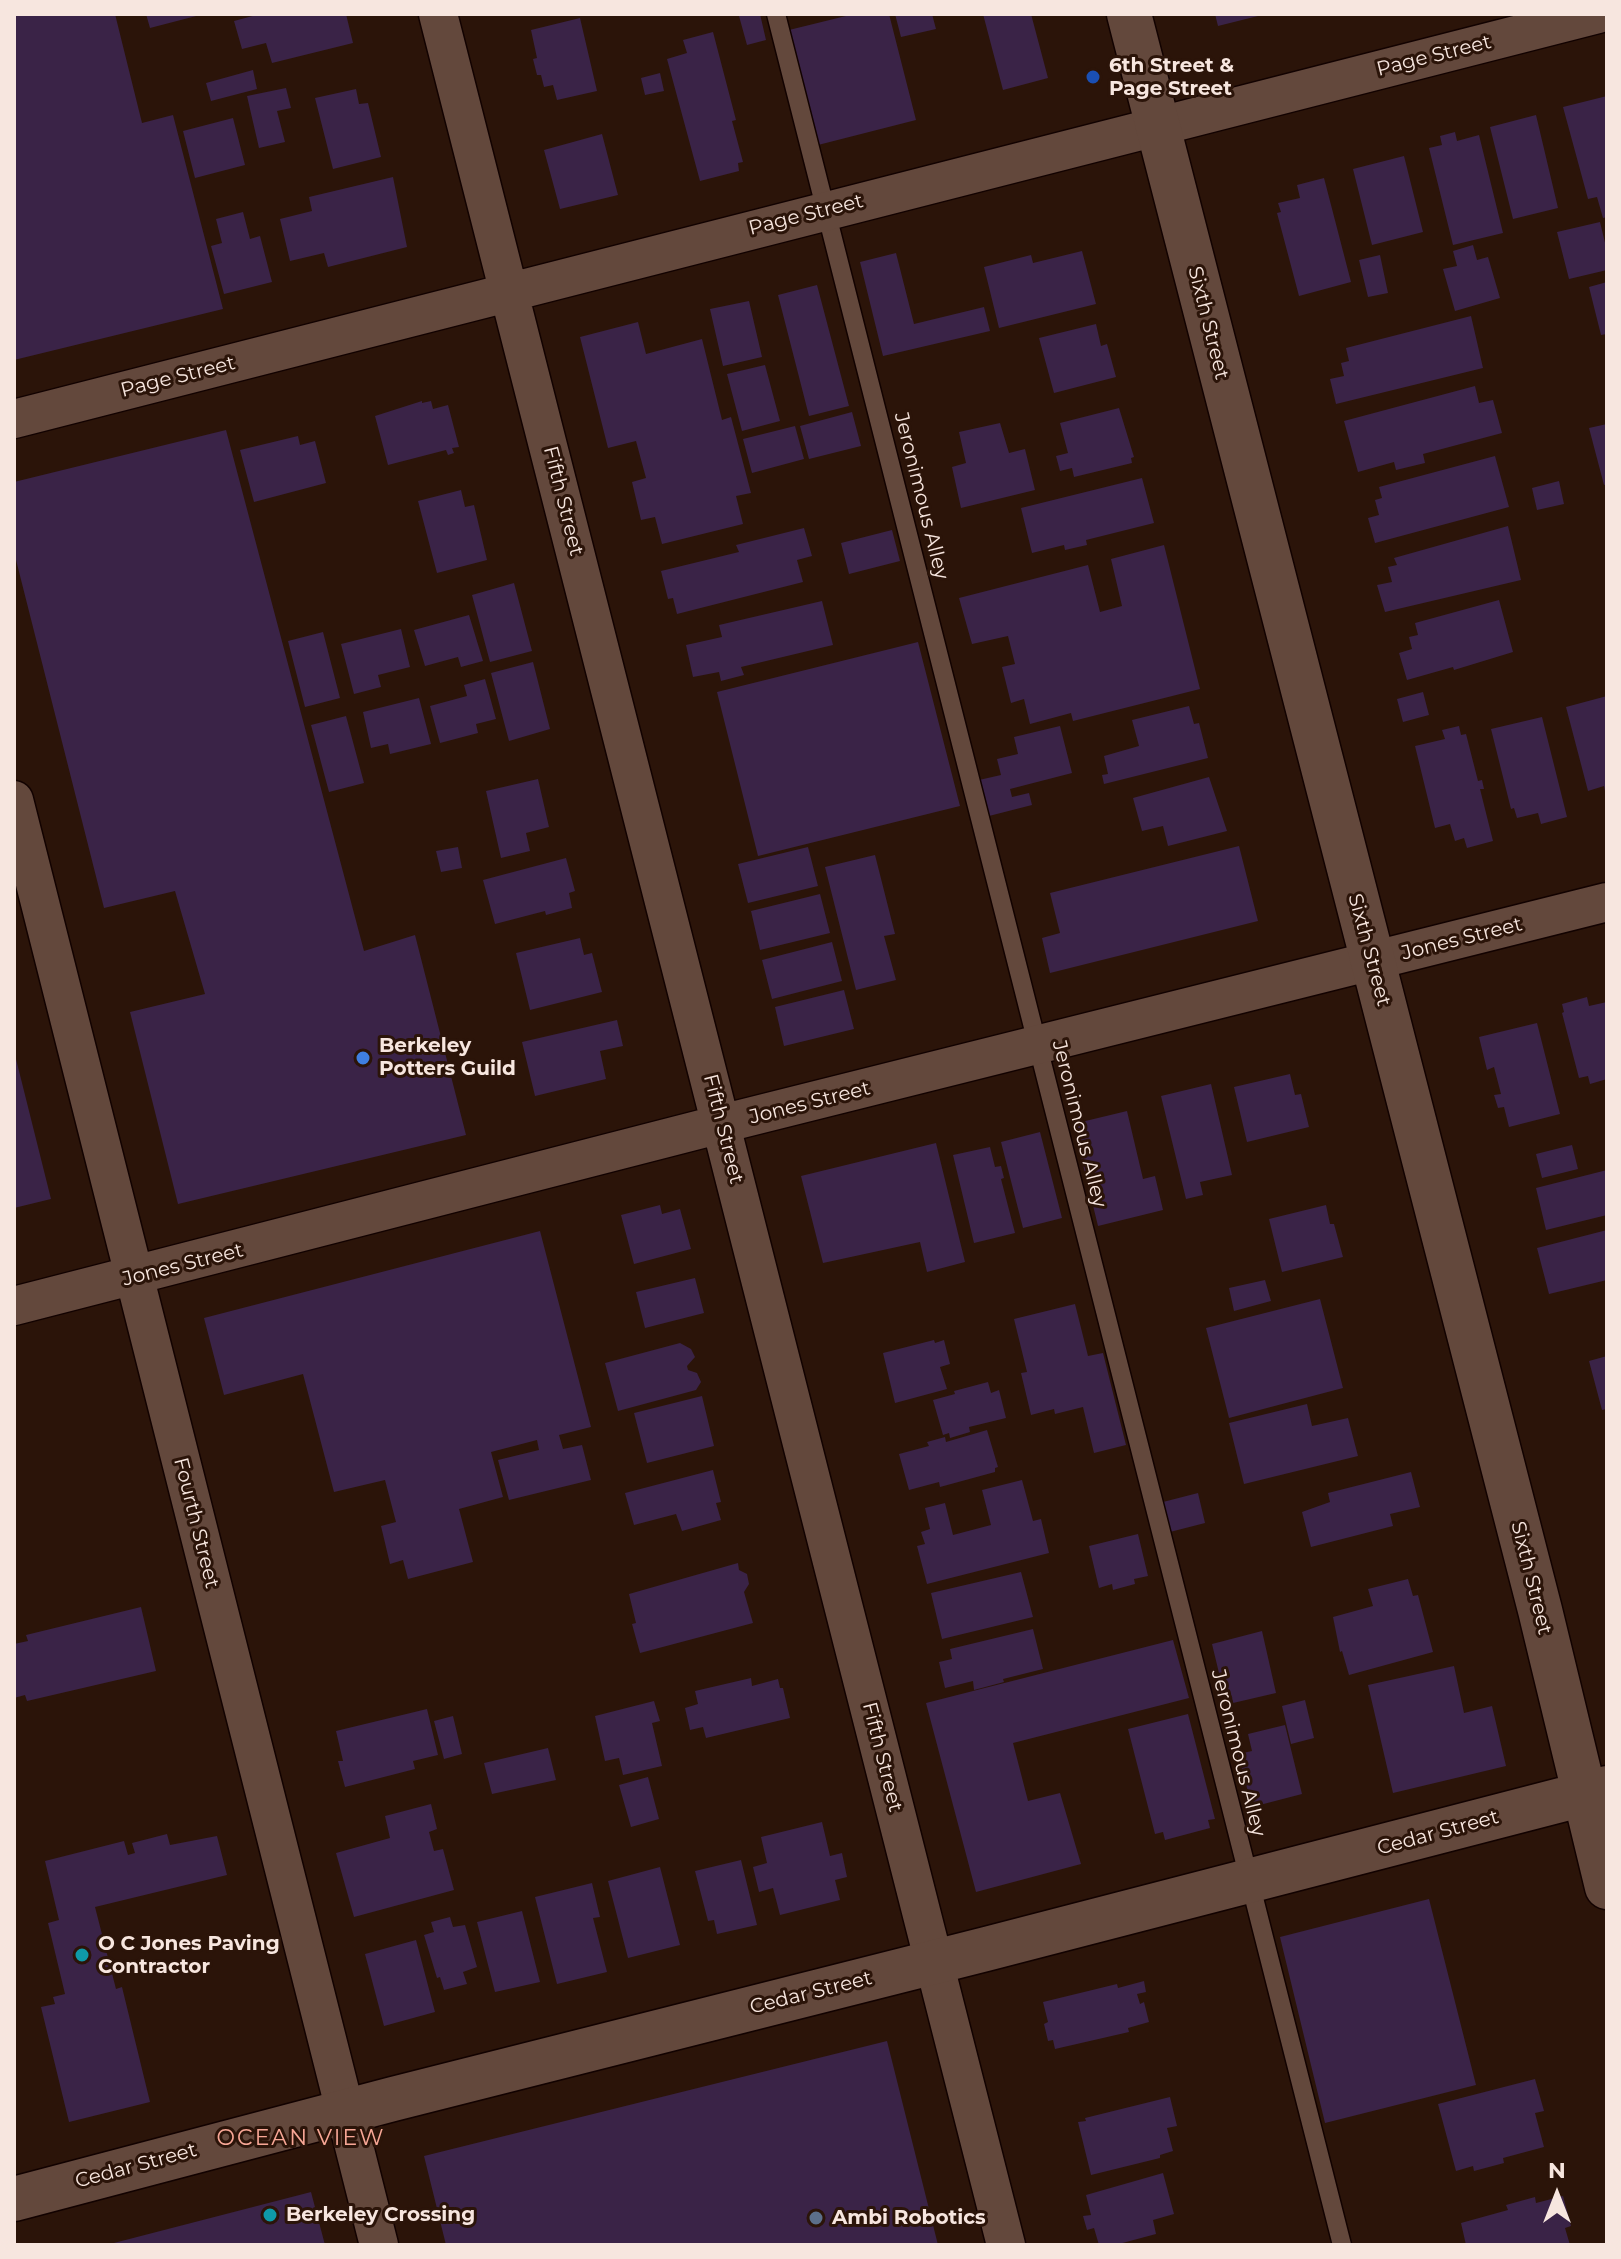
<!DOCTYPE html>
<style>
body{margin:0}
#map{position:relative;width:1621px;height:2259px;overflow:hidden;background:#2b1409;font-family:Montserrat,sans-serif}
canvas{display:block}
.frame{position:absolute;inset:0;border:16px solid #f7e6df;pointer-events:none}
.north{position:absolute;left:1517px;top:2155px;width:80px;height:80px;-webkit-text-stroke:6px #2b1409;paint-order:stroke;rotate:0deg;font-size:22px;font-weight:700;line-height:32px;text-align:center;color:#f7e6df}
.north::after{content:'';display:block;margin:auto;width:28px;height:36px;background:#f7e6df;clip-path:polygon(50% 0,100% 100%,50% 72%,0 100%)}
</style>
<div id="map">
<canvas width="1621" height="2259"></canvas>
<div class="frame"></div>
<div class="north">N</div>
</div>
<script>
const c = document.querySelector('canvas').getContext('2d');
c.lineJoin = 'round';
function fill(path, color) { c.fillStyle = color; c.fill(path, 'evenodd'); }
const shape = rows => new Path2D(rows.map(r => 'M' + r).join(''));
function trace(path, color, width, dash) { c.strokeStyle = color; c.lineWidth = width; c.lineCap = dash ? 'butt' : 'round'; c.setLineDash(dash || []); c.stroke(path); }
function write(font, color, halo, rows, align = 'center') {
  c.font = font + ' Montserrat,sans-serif'; c.lineWidth = 6; c.setLineDash([]); c.textBaseline = 'middle'; c.strokeStyle = halo; c.fillStyle = color; for (const [text, x, y, turn = 0] of rows) {
    c.save(); c.translate(x, y); c.rotate((+turn || 0) * Math.PI / 180); c.textAlign = isNaN(turn) ? turn : align; if (halo) c.strokeText(text, 0, 0); c.fillText(text, 0, 0); c.restore();
  }
}
const building = shape([
 [14,14,115,14,142,123,173,115,223,309,14,360],
 [146,14,200,14,200,15,150,28],
 [260,14,346,14,353,43,272,63,266,43,242,49,234,21],
 [744,14,760,14,766,40,747,45,739,16],
 [854,14,889,14,916,120,818,145,789,30],
 [895,14,932,14,936,29,901,37],
 [983,14,1031,14,1048,78,1003,90],
 [1215,14,1262,14,1262,15,1218,26],
 [580,18,597,91,557,100,553,85,544,87,541,75,537,75,533,59,537,58,531,30],
 [713,32,736,120,732,121,743,162,738,163,739,171,700,181,667,59,687,53,683,40],
 [253,70,257,89,211,101,206,83],
 [660,73,664,91,645,95,641,78],
 [286,88,291,108,277,111,285,142,259,148,247,96],
 [356,89,359,104,368,103,381,157,333,169,315,98],
 [1607,96,1607,217,1603,218,1597,197,1588,199,1563,107],
 [1536,115,1558,208,1513,219,1490,127],
 [233,118,245,165,195,178,183,131],
 [1455,132,1457,141,1479,135,1503,233,1453,245,1429,148,1442,145,1440,136],
 [602,134,618,195,560,209,544,150],
 [1404,156,1423,232,1372,245,1353,169],
 [393,177,407,247,328,267,324,253,290,261,280,219,312,211,309,197],
 [1324,178,1351,282,1299,296,1277,213,1281,212,1278,203,1300,198,1297,185],
 [243,212,250,239,260,236,272,282,224,294,211,246,222,243,216,219],
 [1600,222,1607,251,1607,270,1569,279,1557,232],
 [1473,245,1477,260,1488,257,1500,298,1455,311,1443,269,1457,266,1453,251],
 [1082,251,1096,304,999,328,984,267,1031,255,1033,263],
 [896,253,914,324,984,307,990,331,883,356,860,262],
 [1380,255,1388,293,1368,297,1359,260],
 [1607,282,1607,334,1601,335,1589,287],
 [817,285,849,406,809,416,778,295],
 [749,301,762,357,723,366,710,309],
 [1471,316,1483,368,1336,404,1330,379,1344,376,1341,363,1349,361,1346,348],
 [638,322,646,354,702,339,722,420,731,417,751,493,736,496,743,524,662,544,655,517,641,520,632,482,646,478,636,441,608,448,580,337],
 [1096,324,1101,346,1107,344,1116,377,1054,393,1039,338],
 [765,365,780,421,742,431,727,374],
 [1475,386,1479,403,1493,400,1502,433,1423,454,1425,463,1396,470,1394,462,1358,472,1344,421],
 [422,401,422,403,431,401,433,409,448,405,459,447,452,448,454,453,448,455,446,450,388,465,375,416],
 [1119,408,1134,457,1131,458,1132,463,1074,477,1072,468,1060,471,1056,456,1068,453,1060,423],
 [852,412,861,446,809,459,800,426],
 [1000,423,1009,453,1025,449,1035,490,961,508,952,467,966,463,959,432],
 [1607,424,1607,484,1604,485,1589,428],
 [795,426,804,459,752,473,743,439],
 [226,430,364,951,415,935,466,1135,178,1204,130,1012,205,994,175,891,104,908,14,552,14,482],
 [298,436,300,445,315,441,326,483,254,502,240,450],
 [1495,456,1509,507,1375,543,1368,518,1379,515,1375,500,1382,498,1379,487],
 [1142,478,1154,523,1086,540,1087,545,1065,550,1064,545,1032,553,1021,508],
 [1559,481,1564,504,1537,510,1532,488],
 [461,490,465,507,474,505,487,560,437,573,418,501],
 [1508,526,1521,580,1385,612,1377,585,1392,582,1388,567,1397,565,1394,558],
 [804,528,812,556,797,560,803,582,677,614,673,598,668,599,661,571,739,552,736,545],
 [892,530,900,561,849,574,841,543],
 [1164,545,1200,689,1073,721,1071,713,1030,724,1024,699,1011,703,1002,667,1015,664,1008,636,972,644,959,598,1088,565,1100,612,1122,606,1111,559],
 [514,583,532,651,490,662,472,595],
 [1499,600,1513,652,1454,670,1453,667,1407,680,1399,653,1412,649,1409,637,1418,635,1415,623],
 [822,601,833,645,741,667,744,675,721,681,719,672,693,677,686,645,722,637,719,625],
 [469,615,483,661,461,667,458,657,425,666,414,630],
 [401,629,410,667,378,675,381,687,354,694,341,644],
 [323,632,340,698,305,707,288,641],
 [918,642,960,806,758,856,717,692],
 [533,662,550,729,509,741,491,673],
 [485,679,496,719,476,724,478,733,440,743,430,706,467,696,464,685],
 [1423,692,1429,715,1403,722,1397,699],
 [1607,696,1607,796,1606,796,1604,786,1588,791,1566,707],
 [419,698,431,744,390,754,388,744,371,748,363,712],
 [1189,706,1194,724,1199,723,1208,758,1104,784,1102,775,1108,774,1104,756,1139,746,1132,720],
 [346,716,364,783,329,792,311,725],
 [1542,717,1567,817,1541,824,1538,813,1517,818,1514,808,1511,809,1491,729],
 [1060,726,1072,773,1010,789,1012,797,1029,793,1032,805,989,816,979,780,1001,775,997,759,1018,754,1014,737],
 [1459,726,1461,735,1466,734,1478,781,1482,780,1484,789,1480,789,1493,841,1467,848,1464,838,1455,841,1450,824,1435,828,1415,746,1445,739,1442,730],
 [1209,777,1227,831,1168,846,1163,826,1142,831,1133,798],
 [538,779,549,827,526,833,530,851,501,858,486,791],
 [1239,846,1258,921,1050,973,1042,938,1060,933,1050,893],
 [458,847,462,868,441,872,436,851],
 [808,847,818,886,748,903,738,864],
 [875,855,895,934,884,936,896,980,856,990,825,867],
 [566,858,575,891,569,893,572,908,546,915,545,911,495,924,483,880],
 [820,894,830,933,760,950,751,911],
 [580,938,584,955,592,953,602,992,530,1010,516,953],
 [832,942,842,981,772,999,762,960],
 [844,990,854,1029,784,1046,775,1007],
 [1587,997,1589,1006,1607,1002,1607,1079,1590,1084,1588,1076,1579,1078,1562,1013,1564,1012,1562,1004],
 [617,1020,623,1046,600,1051,606,1079,535,1096,522,1042],
 [1537,1023,1560,1114,1509,1127,1504,1107,1498,1108,1494,1095,1501,1094,1494,1067,1487,1070,1479,1037],
 [15,1055,51,1199,14,1208,14,1056],
 [1290,1074,1295,1095,1301,1094,1309,1127,1247,1142,1234,1087],
 [1211,1084,1232,1175,1200,1182,1203,1195,1186,1199,1161,1096],
 [1127,1111,1143,1179,1155,1176,1163,1210,1098,1226,1073,1124],
 [1040,1132,1062,1218,1023,1228,1001,1142],
 [936,1143,965,1262,927,1272,920,1242,823,1263,801,1176],
 [1572,1145,1578,1169,1542,1178,1536,1154],
 [990,1147,995,1167,1001,1166,1004,1178,1001,1179,1015,1233,974,1243,953,1155],
 [1607,1170,1607,1215,1546,1230,1536,1188],
 [660,1205,662,1214,680,1209,691,1249,634,1264,621,1215],
 [1326,1205,1330,1224,1334,1224,1343,1257,1282,1272,1269,1219],
 [1607,1230,1607,1280,1549,1294,1537,1248],
 [540,1231,591,1427,559,1435,563,1449,582,1445,591,1480,509,1500,498,1460,539,1450,537,1440,491,1452,503,1497,459,1509,473,1562,408,1579,403,1560,390,1564,381,1526,396,1522,385,1480,334,1492,303,1374,224,1395,204,1318],
 [695,1278,704,1313,645,1328,636,1292],
 [1265,1280,1271,1301,1234,1311,1229,1288],
 [1320,1299,1343,1388,1229,1418,1206,1328],
 [1075,1304,1088,1356,1103,1353,1126,1445,1094,1453,1083,1407,1055,1414,1054,1409,1031,1415,1021,1373,1027,1372,1014,1319],
 [934,1340,935,1343,944,1340,950,1364,940,1367,947,1389,895,1403,883,1353],
 [680,1343,691,1349,695,1357,687,1366,688,1370,697,1373,701,1382,696,1390,618,1411,605,1363],
 [1607,1356,1607,1409,1602,1410,1589,1361],
 [988,1382,991,1393,999,1390,1006,1418,969,1427,970,1432,950,1438,949,1433,943,1435,933,1400,955,1394,954,1391],
 [702,1396,714,1446,647,1463,634,1413],
 [1307,1404,1312,1426,1348,1418,1358,1456,1244,1484,1229,1423],
 [987,1430,998,1467,995,1468,995,1472,940,1487,939,1482,909,1490,899,1454,929,1446,927,1442,945,1437,946,1442],
 [713,1470,721,1502,716,1503,721,1520,682,1531,676,1514,634,1525,625,1493],
 [1411,1472,1420,1507,1390,1514,1393,1526,1311,1547,1302,1512,1330,1502,1328,1493],
 [1022,1480,1033,1521,1041,1519,1049,1553,927,1584,917,1546,925,1544,921,1532,930,1529,925,1508,945,1503,953,1535,991,1525,982,1490],
 [1198,1493,1205,1523,1170,1532,1163,1502],
 [1138,1534,1148,1576,1134,1579,1135,1584,1113,1590,1112,1584,1099,1588,1089,1546],
 [738,1563,739,1570,747,1574,749,1584,744,1592,753,1623,640,1653,632,1624,636,1623,629,1594],
 [1021,1572,1033,1617,942,1639,931,1593],
 [1408,1579,1413,1596,1418,1595,1433,1652,1349,1675,1342,1651,1340,1652,1333,1617,1373,1606,1368,1589],
 [141,1607,156,1671,27,1701,25,1695,14,1698,14,1644,28,1641,26,1635],
 [1033,1629,1043,1669,1003,1679,1004,1682,974,1690,973,1681,945,1688,939,1662,952,1659,950,1649],
 [1262,1631,1276,1693,1233,1703,1232,1697,1225,1698,1212,1644],
 [1173,1640,1189,1698,1013,1743,1028,1801,1060,1793,1081,1864,976,1892,926,1703],
 [1454,1666,1464,1713,1492,1706,1506,1766,1393,1793,1368,1685],
 [751,1678,752,1686,778,1679,780,1688,783,1688,790,1718,706,1738,703,1727,690,1730,685,1708,698,1704,695,1691],
 [1305,1700,1314,1738,1291,1744,1282,1706],
 [654,1701,660,1721,652,1723,662,1766,623,1775,619,1758,605,1761,595,1716],
 [427,1709,438,1755,413,1761,415,1769,345,1787,338,1761,343,1761,336,1731],
 [1188,1714,1215,1819,1208,1820,1210,1828,1165,1840,1163,1832,1155,1834,1128,1729],
 [453,1716,462,1754,444,1759,434,1721],
 [1285,1725,1302,1794,1252,1807,1238,1754,1252,1751,1248,1734],
 [548,1748,556,1780,492,1794,484,1763],
 [648,1777,659,1819,631,1827,619,1785],
 [431,1804,437,1829,429,1832,434,1851,443,1849,454,1890,354,1917,336,1853,390,1838,385,1816],
 [822,1822,830,1856,842,1853,847,1877,835,1880,840,1900,780,1915,773,1888,759,1892,753,1867,767,1863,761,1837],
 [167,1834,170,1845,217,1836,227,1875,95,1907,116,1989,122,1987,150,2102,69,2122,41,2007,55,2004,53,1997,65,1994,48,1923,59,1920,45,1861,124,1841,128,1855,135,1853,132,1843],
 [741,1860,757,1925,717,1934,714,1920,708,1921,695,1871],
 [660,1867,680,1945,628,1958,608,1881],
 [592,1883,600,1917,593,1918,607,1972,557,1984,535,1897],
 [1429,1899,1476,2085,1325,2123,1280,1937],
 [522,1911,540,1982,495,1992,477,1922],
 [450,1917,453,1927,465,1925,477,1967,463,1972,467,1984,444,1990,440,1977,437,1978,424,1935,434,1932,431,1922],
 [416,1940,435,2012,384,2026,365,1954],
 [1144,1981,1146,1992,1137,1994,1140,2004,1144,2002,1149,2022,1128,2028,1129,2032,1055,2049,1053,2040,1048,2041,1044,2024,1048,2022,1043,2002,1117,1984,1118,1988],
 [887,2041,938,2245,446,2245,424,2156],
 [1535,2079,1544,2111,1535,2113,1544,2147,1503,2158,1504,2163,1474,2171,1473,2166,1456,2171,1438,2104],
 [1170,2097,1177,2126,1167,2128,1173,2151,1160,2155,1160,2158,1091,2175,1078,2122,1086,2121,1085,2118],
 [1163,2173,1174,2214,1153,2220,1156,2234,1115,2245,1099,2245,1094,2228,1087,2230,1083,2216,1091,2215,1086,2195],
 [311,2192,325,2245,110,2245,110,2244],
 [1563,2196,1571,2226,1565,2228,1570,2245,1466,2245,1461,2223,1508,2210,1506,2205,1535,2197,1536,2203]
]);
const service = shape([
 [776,14,1342,2245]
]);
const minor = shape([
 [438,14,1006,2245],
 [14,419,1598,14],
 [14,800,379,2245],
 [14,1306,721,1124,1607,902]
]);
const tertiary = shape([
 [1129,14,1540,1610,1607,1887],
 [14,2199,393,2099,986,1949,1607,1788]
]);
const markers = [
 [1093,77,8,"#1a4fb4"],
 [363,1058,8,"#3f7fe0"],
 [82,1955,8,"#0f9aa8"],
 [270,2215,8,"#0f9aa8"],
 [816,2218,8,"#5c6f8a"]
];
const streetNames = [
 ["Page Street",1434,56,-14],
 ["Page Street",806,215,-14],
 ["Sixth Street",1208,323,76],
 ["Page Street",178,377,-14],
 ["Jeronimous Alley",921,496,76],
 ["Fifth Street",563,501,76],
 ["Jones Street",1462,939,-14],
 ["Sixth Street",1369,950,75],
 ["Jones Street",810,1103,-14],
 ["Jeronimous Alley",1079,1124,76],
 ["Fifth Street",723,1129,76],
 ["Jones Street",183,1265,-14],
 ["Fourth Street",196,1523,76],
 ["Sixth Street",1531,1578,76],
 ["Jeronimous Alley",1238,1753,76],
 ["Fifth Street",882,1757,76],
 ["Cedar Street",1438,1833,-15],
 ["Cedar Street",811,1993,-14],
 ["Cedar Street",136,2166,-15]
];
const poiNames = [
 ["6th Street &",1109,66],
 ["Page Street",1109,89],
 ["Berkeley",379,1046],
 ["Potters Guild",379,1069],
 ["O C Jones Paving",98,1944],
 ["Contractor",98,1967],
 ["Berkeley Crossing",286,2215],
 ["Ambi Robotics",832,2218]
];
const neighbourhoodNames = [
 ["OCEAN VIEW",301,2139]
];
fill(building, '#3a2347');
trace(service, '#120200', 21);
trace(minor, '#120200', 41);
trace(tertiary, '#120200', 47);
trace(service, '#63483c', 18);
trace(minor, '#63483c', 38);
trace(tertiary, '#63483c', 44);
for (const [x, y, r, color] of markers) { const dot = new Path2D(); dot.arc(x, y, r, 0, 2 * Math.PI); c.fillStyle = color; c.fill(dot); trace(dot, '#2b1409', 3); }
write('20px', '#f7e6df', '#2b1409', streetNames);
write('bold 20px', '#f7e6df', '#2b1409', poiNames, 'left');
c.letterSpacing = '2px';
write('22px', '#f8a796', '#2b1409', neighbourhoodNames);
c.letterSpacing = '0px';
</script>
